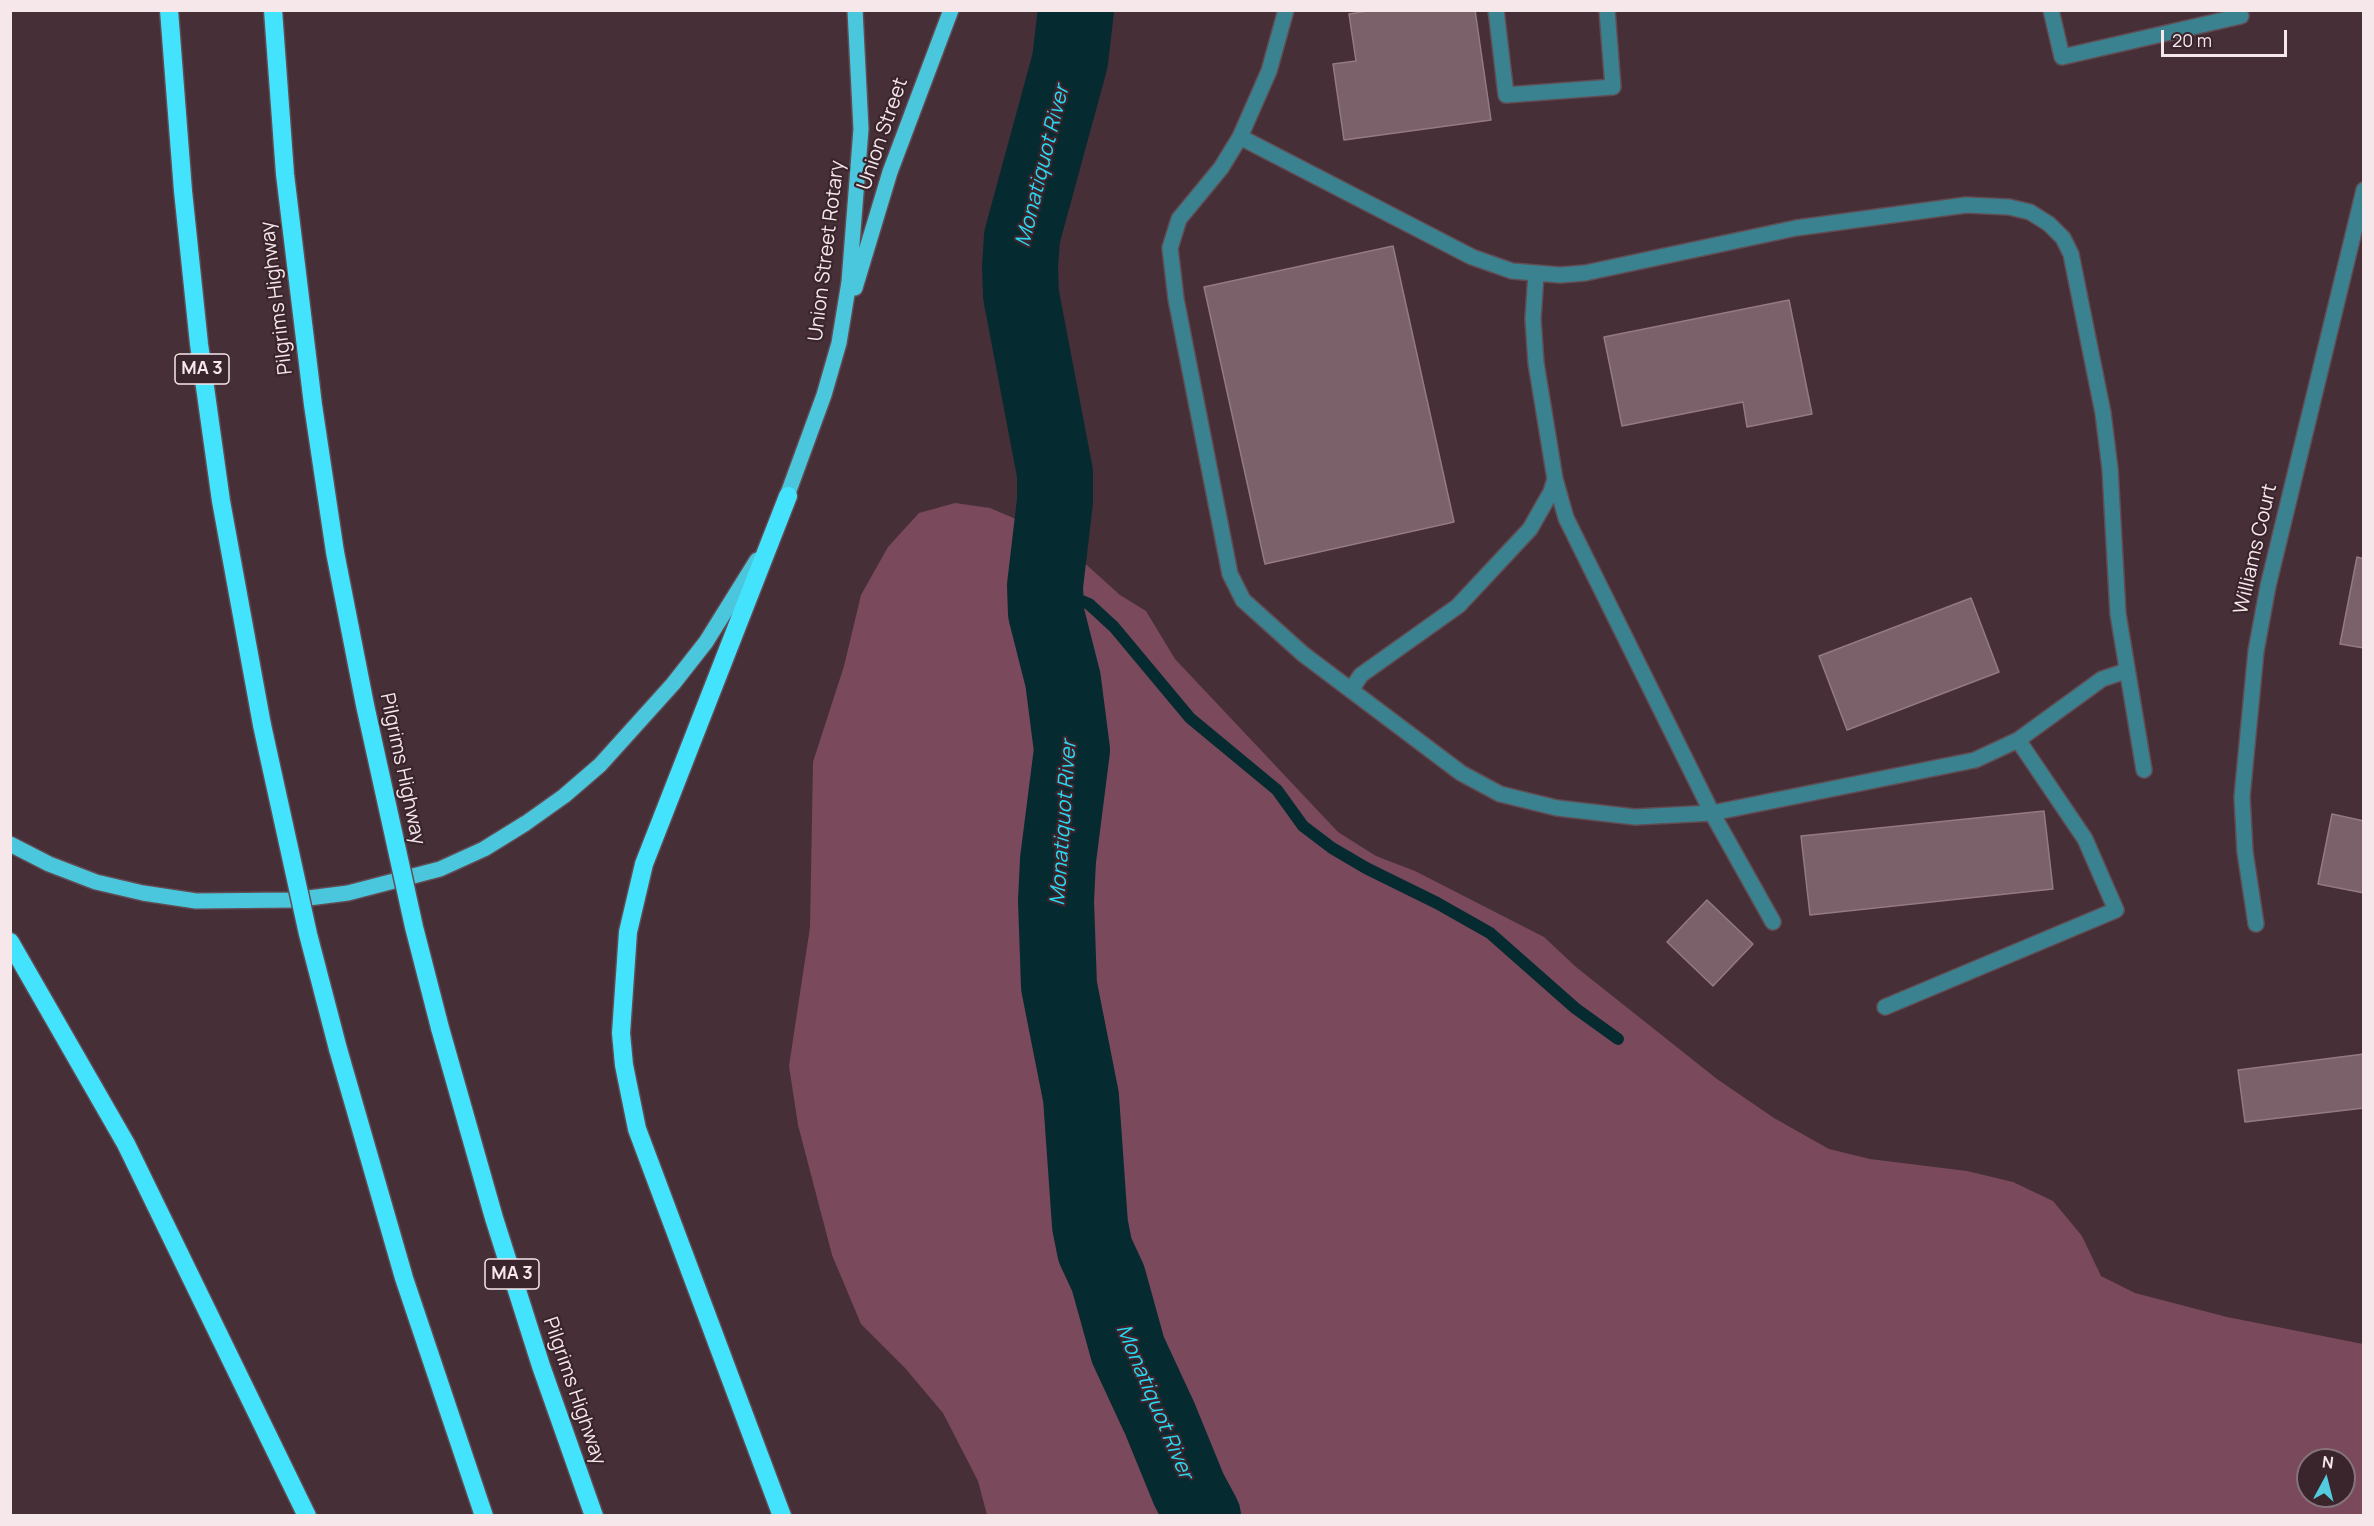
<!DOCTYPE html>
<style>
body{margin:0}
#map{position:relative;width:2374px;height:1526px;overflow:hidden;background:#462f37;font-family:Manrope,sans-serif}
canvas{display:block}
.frame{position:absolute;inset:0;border:12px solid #f6e7eb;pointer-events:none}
.north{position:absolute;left:2296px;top:1448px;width:60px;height:60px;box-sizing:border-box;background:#3b252d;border:2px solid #867379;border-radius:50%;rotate:7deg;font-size:16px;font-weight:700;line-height:24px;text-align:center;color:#f6e7eb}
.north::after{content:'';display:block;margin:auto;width:21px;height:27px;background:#54cade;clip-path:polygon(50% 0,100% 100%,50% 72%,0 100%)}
.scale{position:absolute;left:2161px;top:30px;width:126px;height:27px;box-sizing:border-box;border:3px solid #f6e7eb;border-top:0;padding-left:8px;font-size:18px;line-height:21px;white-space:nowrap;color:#f6e7eb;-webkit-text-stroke:4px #3b252d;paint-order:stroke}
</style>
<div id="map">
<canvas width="2374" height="1526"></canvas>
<div class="frame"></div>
<div class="north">N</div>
<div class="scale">20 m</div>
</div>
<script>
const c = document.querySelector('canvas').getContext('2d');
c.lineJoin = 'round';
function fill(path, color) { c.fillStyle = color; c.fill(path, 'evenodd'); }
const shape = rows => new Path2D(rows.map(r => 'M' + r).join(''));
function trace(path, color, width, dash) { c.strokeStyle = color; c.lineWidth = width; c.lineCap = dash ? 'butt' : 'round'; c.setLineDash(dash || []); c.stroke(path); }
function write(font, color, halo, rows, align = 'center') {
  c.font = font + ' Manrope,sans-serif'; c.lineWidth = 4.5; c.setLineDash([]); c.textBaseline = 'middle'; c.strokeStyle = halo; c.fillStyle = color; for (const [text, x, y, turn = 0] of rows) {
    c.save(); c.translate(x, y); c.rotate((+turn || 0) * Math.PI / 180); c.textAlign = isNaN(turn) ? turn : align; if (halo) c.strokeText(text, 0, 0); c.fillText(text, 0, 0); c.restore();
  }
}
const green = shape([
 [955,503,990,508,1037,528,1079,558,1120,595,1146,611,1175,659,1338,832,1376,856,1415,871,1544,937,1576,967,1717,1079,1774,1118,1829,1149,1870,1159,1967,1171,2013,1182,2053,1201,2082,1236,2101,1276,2135,1293,2227,1317,2363,1344,2363,1515,987,1515,978,1481,943,1413,905,1368,861,1324,832,1255,798,1125,789,1066,810,927,813,762,844,666,861,595,888,547,919,513],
 [2308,1460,2344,1460,2344,1496,2308,1496]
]);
const stream = shape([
 [1045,586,1089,604,1114,627,1190,718,1277,790,1303,826,1332,848,1366,868,1437,903,1490,933,1575,1008,1618,1039]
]);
const river = shape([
 [1076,10,1070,61,1022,237,1020,267,1021,295,1055,473,1055,501,1045,586,1046,613,1063,680,1072,750,1058,860,1056,901,1059,986,1081,1097,1090,1225,1095,1250,1108,1278,1128,1350,1160,1419,1189,1490,1203,1516]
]);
const building = shape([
 [1373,10,1475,10,1491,120,1344,140,1333,64,1356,61,1349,14,1373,10],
 [1393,246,1454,522,1265,564,1204,287,1393,246],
 [1789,300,1812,414,1747,427,1743,402,1622,426,1604,337,1789,300],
 [2357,557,2364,559,2364,648,2340,644,2357,557],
 [1971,598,1999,672,1847,730,1819,656,1971,598],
 [2044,811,2053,889,1810,915,1801,836,2044,811],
 [2332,814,2364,821,2364,893,2318,884,2332,814],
 [1707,900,1753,944,1713,986,1667,942,1707,900],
 [2364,1054,2364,1108,2245,1122,2238,1070,2364,1054]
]);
const minor = shape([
 [1286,10,1269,71,1240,137,1472,257,1512,271,1560,275,1585,273,1796,228,1966,205,2009,207,2030,212,2049,224,2063,238,2071,254,2103,413,2110,469,2118,614,2144,770],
 [1496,10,1506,95,1613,87,1607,10],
 [2051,10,2062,57,2241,16],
 [1240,137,1221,168,1179,219,1170,248,1176,299,1230,574,1243,600,1303,654,1461,773,1500,794,1557,808,1635,817,1712,813,1975,760,2018,740,2102,679,2126,671],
 [1536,274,1533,319,1536,363,1555,479,1566,518,1712,813,1773,922],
 [1351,690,1361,675,1458,606,1473,590,1530,529,1551,492,1555,479],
 [2256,924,2245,852,2242,797,2256,651,2268,586,2364,190],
 [1885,1007,2116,910,2085,839,2018,740]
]);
const major = shape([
 [855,288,890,172,951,10],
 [783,507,824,395,839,343,849,282,861,129,855,10],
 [10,844,49,864,96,882,143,893,196,901,293,900,348,893,440,869,484,849,526,823,564,796,600,765,673,684,706,642,757,560]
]);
const highway = shape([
 [169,10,183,191,199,344,221,501,262,725],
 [273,10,285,174,313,405,335,552,365,705],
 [10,942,126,1144,307,1516],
 [440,1028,494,1218,541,1366,594,1516],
 [338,1049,404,1278,484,1516],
 [782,1516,637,1129,624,1065,621,1033,628,932,644,864,788,496]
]);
const highwayBridge = shape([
 [365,705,414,927,440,1028],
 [262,725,308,934,338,1049]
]);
const shields = [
 [202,369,54],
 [512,1274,54]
];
const shieldNames = [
 ["MA 3",202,369],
 ["MA 3",512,1274]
];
const streetNames = [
 ["Union Street",883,134,-71],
 ["Union Street Rotary",827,251,-83],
 ["Pilgrims Highway",277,298,-97],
 ["Williams Court",2256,549,-77],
 ["Pilgrims Highway",402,769,78],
 ["Pilgrims Highway",574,1391,71]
];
const waterNames = [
 ["Monatiquot River",1043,166,-76],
 ["Monatiquot River",1064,823,-86],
 ["Monatiquot River",1154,1402,67]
];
fill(green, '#7a495b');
trace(stream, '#052a30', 12);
trace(river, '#052a30', 76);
fill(building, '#7b616a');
trace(building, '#967a83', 1.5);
trace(minor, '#624c54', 18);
trace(major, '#624c54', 18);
trace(highway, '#624c54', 21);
trace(minor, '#3a828f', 15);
trace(major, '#4ac7dc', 15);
trace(highway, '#44e3fd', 18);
trace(highwayBridge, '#624c54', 21, []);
trace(highwayBridge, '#44e3fd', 18);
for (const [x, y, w] of shields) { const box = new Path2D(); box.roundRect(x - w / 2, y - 15, w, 30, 4.5); c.fillStyle = '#3b252d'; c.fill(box); trace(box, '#f6e7eb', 1.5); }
write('bold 18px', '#f6e7eb', null, shieldNames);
write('20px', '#f6e7eb', '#3b252d', streetNames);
write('italic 21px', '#29d8f2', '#3b252d', waterNames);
</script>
